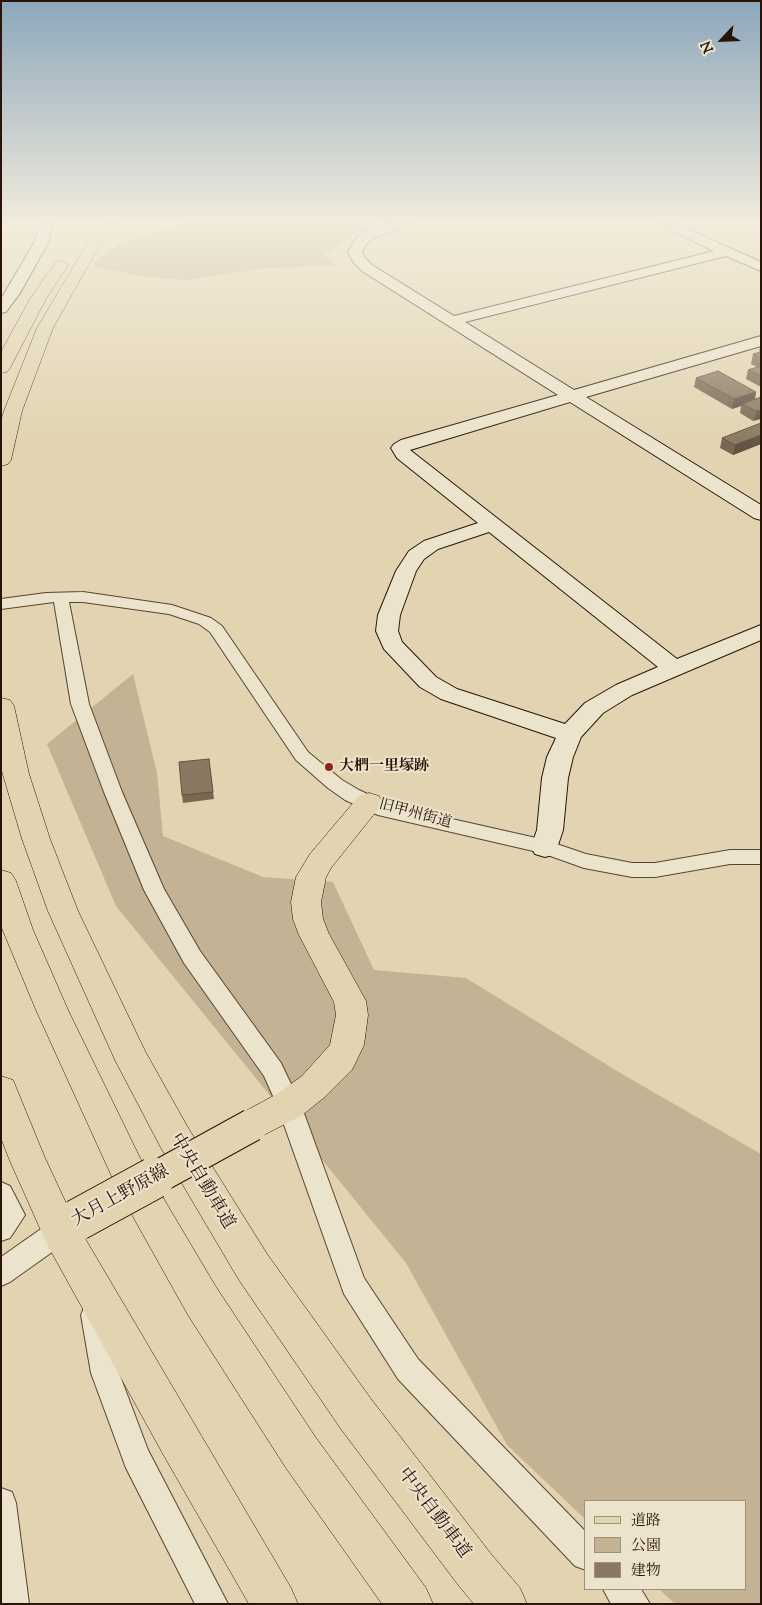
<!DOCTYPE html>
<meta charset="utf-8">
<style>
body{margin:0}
#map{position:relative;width:762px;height:1605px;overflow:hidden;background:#e2d4b1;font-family:"Sorts Mill Goudy","Noto Serif JP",serif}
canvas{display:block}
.frame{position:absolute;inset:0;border:2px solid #2a1409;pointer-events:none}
.legend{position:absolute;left:584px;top:1500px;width:162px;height:90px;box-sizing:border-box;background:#ece3cc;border:1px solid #9e907e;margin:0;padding:6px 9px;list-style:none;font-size:15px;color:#2a1409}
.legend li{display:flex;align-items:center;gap:10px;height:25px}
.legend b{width:25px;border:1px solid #9e907e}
.north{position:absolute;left:697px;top:15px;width:50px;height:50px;-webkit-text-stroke:4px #ece3cc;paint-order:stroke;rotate:245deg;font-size:14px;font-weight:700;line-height:20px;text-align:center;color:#2a1409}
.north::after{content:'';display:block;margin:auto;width:18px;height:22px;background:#2a1409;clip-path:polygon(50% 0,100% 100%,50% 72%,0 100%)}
</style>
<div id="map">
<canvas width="762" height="1605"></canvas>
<div class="frame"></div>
<ul class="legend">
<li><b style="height:6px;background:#e2d4b1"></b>道路</li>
<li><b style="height:14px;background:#c3b394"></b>公園</li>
<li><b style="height:14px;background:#8a7860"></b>建物</li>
</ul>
<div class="north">N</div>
</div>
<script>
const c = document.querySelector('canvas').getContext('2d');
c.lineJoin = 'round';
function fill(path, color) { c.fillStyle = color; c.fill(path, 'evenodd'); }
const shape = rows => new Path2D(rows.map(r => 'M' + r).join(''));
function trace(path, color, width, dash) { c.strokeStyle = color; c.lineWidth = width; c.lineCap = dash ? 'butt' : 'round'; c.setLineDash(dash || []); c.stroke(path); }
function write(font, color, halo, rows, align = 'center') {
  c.font = font + ' "Sorts Mill Goudy","Noto Serif JP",serif'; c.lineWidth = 4; c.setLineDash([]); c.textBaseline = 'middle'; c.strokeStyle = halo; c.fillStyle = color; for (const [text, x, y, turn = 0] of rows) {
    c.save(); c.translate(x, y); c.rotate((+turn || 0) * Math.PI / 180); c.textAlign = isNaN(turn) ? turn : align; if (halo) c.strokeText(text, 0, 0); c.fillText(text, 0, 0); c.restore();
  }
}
const green = shape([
 [193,221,381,221,371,225,324,255,337,266,266,268,189,280,147,277,99,268,93,263,122,242],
 [133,674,157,773,163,836,263,877,333,882,374,970,466,978,622,1074,761,1154,761,1604,675,1604,659,1589,746,1589,746,1501,586,1501,586,1520,507,1445,406,1263,116,906,47,744]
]);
const street = shape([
 [83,592,172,605,211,618,222,626,308,752,342,780,359,790,390,805,545,840,586,854,632,863,655,863,730,850,761,850,761,864,730,864,655,877,632,877,584,868,542,853,378,815,345,800,328,788,296,760,210,632,199,624,169,614,83,602,69,602,89,704,122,792,164,889,200,951,281,1063,301,1105,364,1278,418,1359,586,1532,586,1570,575,1566,398,1379,344,1294,277,1105,264,1076,184,963,144,890,104,792,71,704,54,602,1,609,1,599,46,593,83,592],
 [1,1182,10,1186,25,1215,10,1238,1,1241,1,1182],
 [60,1219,69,1222,73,1231,69,1240,10,1282,1,1286,1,1257,51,1222,60,1219],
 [95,1301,105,1305,109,1315,119,1373,148,1450,228,1604,195,1604,126,1468,91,1373,81,1315,85,1305,95,1301],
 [1,1488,12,1492,16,1503,29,1604,1,1604,1,1488],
 [603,1589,641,1589,650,1604,611,1604,603,1589]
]);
const secondary = shape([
 [41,221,54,221,48,243,20,293,6,312,1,313,1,299,34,243,41,221],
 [396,221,420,221,374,238,367,243,362,252,365,258,372,265,454,316,714,251,652,221,670,221,761,262,761,271,726,256,465,322,574,390,761,336,761,346,586,397,761,505,761,520,754,518,570,402,410,450,677,659,761,625,761,640,632,695,603,713,581,737,573,757,568,778,563,830,555,854,545,857,535,854,531,847,537,830,542,778,547,757,556,738,441,699,420,687,384,649,376,631,378,615,396,571,409,551,424,541,478,523,397,458,391,448,394,444,401,440,558,395,362,271,354,263,348,252,356,238,364,232,396,221],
 [489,532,658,667,616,685,585,703,565,724,457,689,436,677,402,642,398,631,400,615,416,571,424,559,438,549,489,532]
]);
const primary = shape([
 [369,793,379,796,383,803,331,868,326,877,321,902,323,919,329,934,366,1001,368,1015,364,1045,352,1070,326,1096,301,1116,252,1141,240,1136,234,1125,240,1114,277,1094,302,1076,330,1045,336,1015,334,1002,299,935,293,919,291,902,296,877,310,854,359,796,369,793],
 [1,1076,13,1080,45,1158,73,1218,291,1588,298,1604,249,1604,163,1454,47,1244,10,1161,1,1138,1,1076]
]);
const highway = shape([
 [106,221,119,221,94,255,53,328,22,411,11,460,8,464,1,466,1,421,4,411,37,328,81,254,106,221],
 [61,261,68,265,46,299,10,368,7,372,1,373,1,352,30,299,56,262,61,261],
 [1,698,10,700,14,706,29,774,50,839,78,911,145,1051,187,1126,267,1254,371,1399,491,1554,520,1588,527,1604,474,1604,459,1586,341,1429,239,1280,161,1148,115,1060,48,911,22,839,1,768,1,698],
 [1,870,11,873,16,881,33,930,68,1010,143,1164,216,1287,316,1438,426,1588,433,1604,382,1604,286,1468,188,1315,117,1188,36,1010,1,926,1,870]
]);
const primaryBridgeFar1 = shape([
 [152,1180,252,1125]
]);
const primaryBridge = shape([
 [77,1220,154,1178]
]);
const wall = shape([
 [761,343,761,387,746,379,748,370,757,367,751,364,753,354,760,352,759,351],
 [696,378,756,392,755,399,761,397,753,421,740,413,741,406,732,409,694,387],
 [761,423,761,444,733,455,720,448,722,438],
 [209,759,214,799,183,803,182,795]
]);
const shadedWall = shape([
 [756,392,754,402,742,404,741,406,732,409,734,399],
 [761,410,761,419,753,421,756,411],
 [761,435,761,444,733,455,735,445]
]);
const building = shape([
 [761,352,761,358,753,354,761,352],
 [761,366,761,376,748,370,761,366],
 [718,371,756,392,734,399,696,378,718,371],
 [761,397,761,410,756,411,742,404,761,397],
 [761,423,761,435,735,445,722,438,761,423],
 [209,759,213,792,182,795,179,762,209,759]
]);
const markers = [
 [329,767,5,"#8f2418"]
];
const poiNames = [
 ["大椚一里塚跡",339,767]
];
const streetNames = [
 ["旧甲州街道",415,815,15]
];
const nearStreetnames = [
 ["中央自動車道",201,1182,59],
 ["大月上野原線",121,1197,-29],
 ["中央自動車道",433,1514,53]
];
fill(green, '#c3b394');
trace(street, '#584433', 2);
trace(secondary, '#2a1409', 2);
trace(primary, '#2a1409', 1);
trace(highway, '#2a1409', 1);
fill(street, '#ece3cc');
fill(secondary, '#ece3cc');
fill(primary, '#e2d4b1');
fill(highway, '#e2d4b1');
trace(primaryBridgeFar1, '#2a1409', 34, []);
trace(primaryBridge, '#2a1409', 43, []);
trace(primaryBridgeFar1, '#e2d4b1', 32);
trace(primaryBridge, '#e2d4b1', 41);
fill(wall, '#776753');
fill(shadedWall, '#615443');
fill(building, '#8a7860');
trace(building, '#615443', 1);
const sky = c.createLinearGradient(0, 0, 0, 446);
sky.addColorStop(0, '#8ca7bb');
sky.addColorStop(0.5, '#f2ecdc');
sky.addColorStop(1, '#f2ecdc00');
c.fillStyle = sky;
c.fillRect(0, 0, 762, 446);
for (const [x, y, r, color] of markers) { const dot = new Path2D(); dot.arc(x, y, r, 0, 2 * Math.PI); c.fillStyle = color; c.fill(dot); trace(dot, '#ece3cc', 2); }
write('bold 15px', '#2a1409', '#ece3cc', poiNames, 'left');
write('15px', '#2a1409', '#ece3cc', streetNames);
write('18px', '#2a1409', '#ece3cc', nearStreetnames);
</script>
